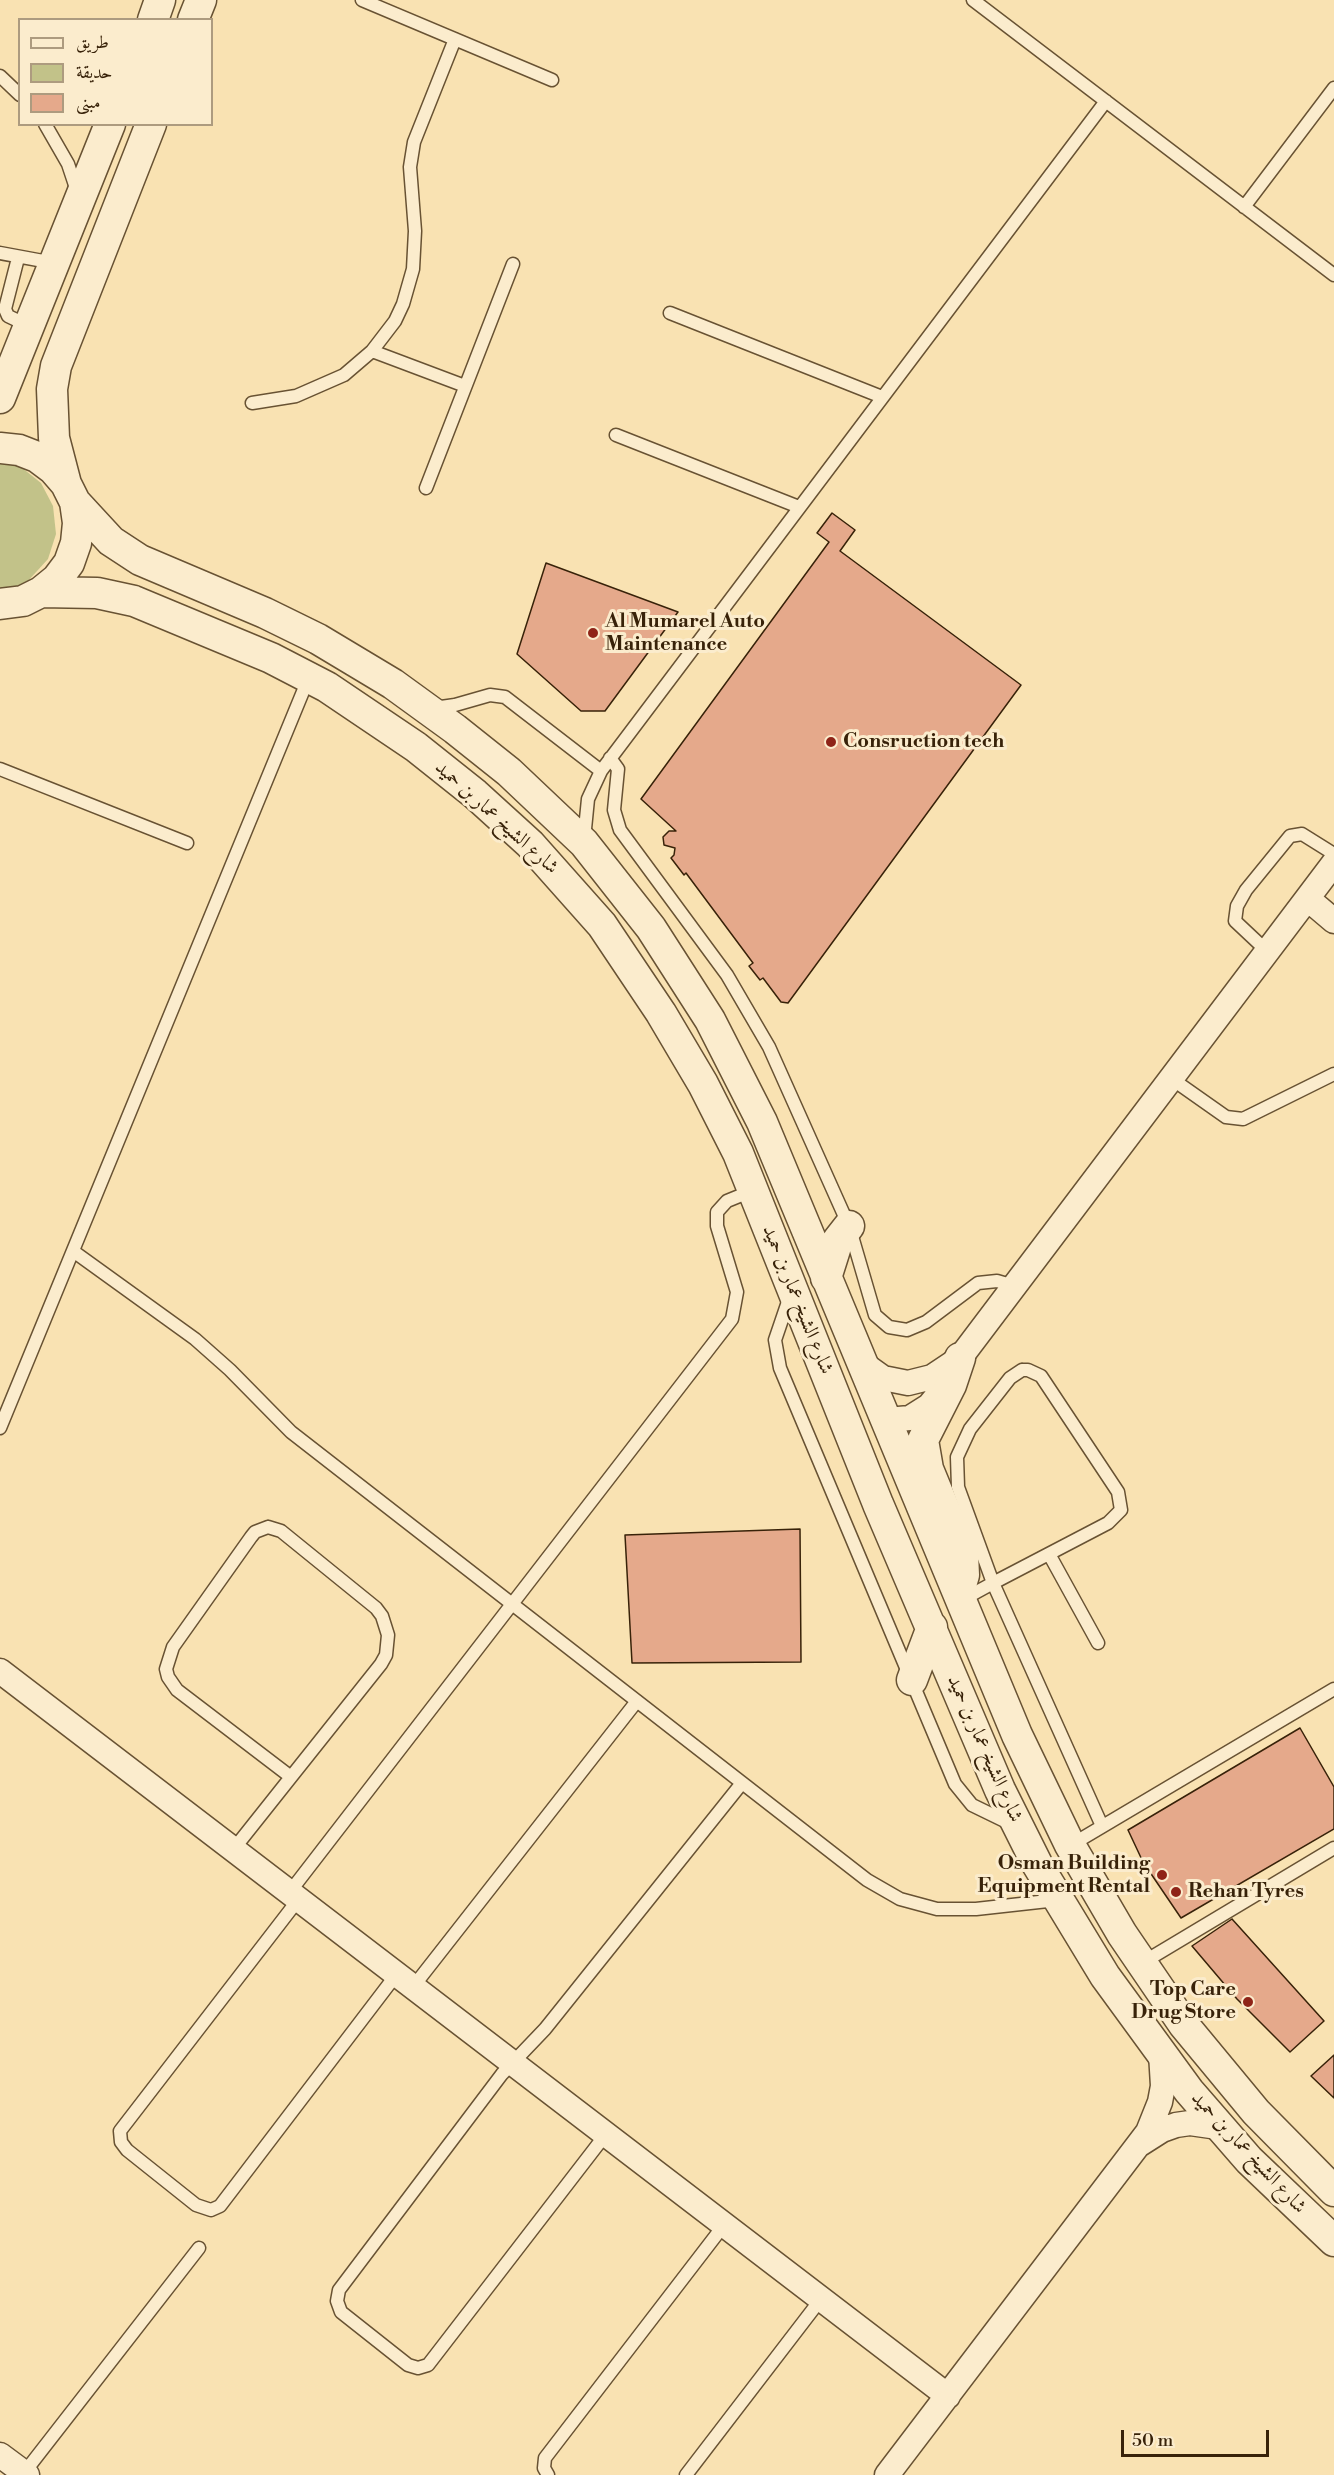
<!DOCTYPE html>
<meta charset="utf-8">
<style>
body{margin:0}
#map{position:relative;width:1334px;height:2475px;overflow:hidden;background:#f9e2b2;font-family:"Libre Bodoni",Amiri,serif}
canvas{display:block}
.legend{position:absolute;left:18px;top:18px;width:195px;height:108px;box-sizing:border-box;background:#fbeccd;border:2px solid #ad9b7f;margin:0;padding:8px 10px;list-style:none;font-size:18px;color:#382209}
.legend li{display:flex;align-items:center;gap:12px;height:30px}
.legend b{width:30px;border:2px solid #ad9b7f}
.scale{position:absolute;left:1121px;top:2430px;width:148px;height:27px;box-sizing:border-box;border:3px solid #382209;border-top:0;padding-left:8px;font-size:18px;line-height:21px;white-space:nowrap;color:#382209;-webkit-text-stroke:4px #fbeccd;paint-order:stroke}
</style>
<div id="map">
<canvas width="1334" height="2475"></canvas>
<ul class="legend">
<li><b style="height:8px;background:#fbeccd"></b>طريق</li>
<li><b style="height:16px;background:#c2c289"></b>حديقة</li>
<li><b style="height:16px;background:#e5a98b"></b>مبنى</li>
</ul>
<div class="scale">50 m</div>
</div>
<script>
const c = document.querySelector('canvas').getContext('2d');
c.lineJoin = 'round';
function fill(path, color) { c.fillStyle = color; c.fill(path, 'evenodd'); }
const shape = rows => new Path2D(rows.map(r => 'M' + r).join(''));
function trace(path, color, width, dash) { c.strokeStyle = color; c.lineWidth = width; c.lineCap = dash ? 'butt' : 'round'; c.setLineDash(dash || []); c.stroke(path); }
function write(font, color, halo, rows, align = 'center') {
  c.font = font + ' "Libre Bodoni",Amiri,serif'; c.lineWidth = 6; c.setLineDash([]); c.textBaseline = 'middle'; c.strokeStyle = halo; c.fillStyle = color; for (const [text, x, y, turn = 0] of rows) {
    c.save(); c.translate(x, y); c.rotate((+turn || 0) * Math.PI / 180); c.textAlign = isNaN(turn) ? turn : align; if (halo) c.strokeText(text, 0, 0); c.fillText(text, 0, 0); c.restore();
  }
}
const green = shape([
 [0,461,21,467,41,483,53,506,56,534,48,559,27,582,0,593]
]);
const building = shape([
 [832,513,855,530,840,551,1021,685,788,1003,781,1002,763,978,760,980,749,966,753,963,686,873,684,875,671,858,674,855,675,848,664,845,663,837,669,831,676,831,641,799,829,542,817,533,832,513],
 [546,563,678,612,605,711,581,711,517,654,546,563],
 [800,1529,801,1662,632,1663,625,1535,800,1529],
 [1300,1728,1334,1787,1334,1829,1181,1918,1143,1862,1128,1830,1300,1728],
 [1232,1919,1324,2021,1290,2052,1237,1999,1192,1946,1232,1919],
 [1334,2055,1334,2098,1311,2076,1334,2055]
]);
const service = shape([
 [362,0,552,80],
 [973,0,1334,275],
 [0,76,20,95],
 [45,124,68,164,77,191],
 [1244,207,1334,88],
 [0,253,54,263],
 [18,258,5,309,8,316,29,326],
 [670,313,882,397],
 [372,351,465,386],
 [252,403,296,396,344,375,372,351,395,321,403,304,413,269,415,231,410,167,414,142,455,39],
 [616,435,799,507],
 [426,488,513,264],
 [434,708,455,705,490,695,505,697,601,771],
 [610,758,618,769,614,810,620,830,727,975,769,1047,849,1226,875,1315,889,1327,907,1330,926,1322,978,1283,997,1281,1014,1286],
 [0,769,187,843],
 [584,839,588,799,601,771,1106,101],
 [1268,952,1235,921,1237,906,1246,890,1290,836,1302,834,1334,854],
 [1172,1079,1226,1117,1243,1119,1334,1074],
 [73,1251,195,1339,230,1370,291,1432,867,1880,900,1899,937,1909,976,1909,1057,1900],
 [790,1296,775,1340,780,1368,955,1784,972,1805,1009,1823],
 [1022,1370,1028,1370,1041,1376,1118,1492,1121,1510,1108,1523,993,1583,958,1487,957,1457,970,1429,1010,1378,1022,1370],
 [0,1428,309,677],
 [268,1527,281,1531,376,1608,382,1616,388,1635,386,1655,381,1664,291,1777,177,1690,168,1677,166,1669,173,1647,251,1537,255,1532,268,1527],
 [1049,1554,1098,1643],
 [962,1600,993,1583,1102,1826],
 [1071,1845,1334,1689],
 [233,1850,291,1777],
 [289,1893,732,1319,737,1292,717,1226,717,1212,727,1201,754,1190],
 [298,1900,120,2131,121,2142,127,2150,196,2205,211,2210,220,2206,396,1975],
 [1142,1963,1334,1848],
 [413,1987,637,1701],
 [606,2134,428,2365,418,2368,408,2365,341,2312,337,2301,339,2290,502,2074,545,2029,742,1783],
 [24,2473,199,2248],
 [548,2475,544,2468,545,2458,724,2225],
 [686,2475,821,2299]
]);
const minor = shape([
 [1308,899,1334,921],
 [862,1363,883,1378,908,1383,932,1377,956,1361],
 [887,1420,910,1418,929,1406,944,1388,960,1358,1334,863],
 [0,1671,948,2396],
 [1140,2144,1162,2130,1176,2125,1190,2123,1218,2127],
 [0,2455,27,2475],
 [887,2475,1148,2132,1160,2102,1163,2086,1161,2053]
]);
const tertiary = shape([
 [153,20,160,0],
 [193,20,201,0],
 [0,398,110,124],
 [0,448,19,450,37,457,53,469,66,484,75,502,78,523,76,543,69,563,57,579,41,592,23,601,0,604],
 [66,484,54,438,52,389,56,366,151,124],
 [75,502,111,541,140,560,265,613,318,639,393,684,455,729,509,772,584,843,651,928,710,1020,762,1122,1017,1735,1070,1845,1122,1934,1184,2025,1256,2112,1334,2191],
 [41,592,97,593,134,601,271,658,327,687,416,747,475,794,530,844,602,925,661,1013,703,1084,738,1153,878,1504,1000,1790,1037,1864,1105,1976,1189,2091,1249,2160,1334,2241],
 [826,1278,838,1240,849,1226],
 [960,1589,964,1575,963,1554,928,1469,923,1440,951,1385,960,1358],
 [912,1680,932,1627]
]);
const markers = [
 [593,633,6,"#8f2418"],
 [831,742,6,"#8f2418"],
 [1162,1875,6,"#8f2418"],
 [1176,1892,6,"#8f2418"],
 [1248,2002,6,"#8f2418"]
];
const poiNames = [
 ["Al Mumarel Auto",605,622],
 ["Maintenance",605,645],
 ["Consruction tech",843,742],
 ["Osman Building",1150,1864,"right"],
 ["Equipment Rental",1150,1887,"right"],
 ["Rehan Tyres",1188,1892],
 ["Top Care",1236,1990,"right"],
 ["Drug Store",1236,2013,"right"]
];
const streetNames = [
 ["شارع الشيخ عمار بن حميد",496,818,42],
 ["شارع الشيخ عمار بن حميد",797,1300,68],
 ["شارع الشيخ عمار بن حميد",984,1749,66],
 ["شارع الشيخ عمار بن حميد",1248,2153,47]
];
fill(green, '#c2c289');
fill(building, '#e5a98b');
trace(building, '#382209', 1.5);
trace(service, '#685233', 15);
trace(minor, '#685233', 27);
trace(tertiary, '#685233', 33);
trace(service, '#fbeccd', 12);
trace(minor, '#fbeccd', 24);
trace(tertiary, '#fbeccd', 30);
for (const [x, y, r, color] of markers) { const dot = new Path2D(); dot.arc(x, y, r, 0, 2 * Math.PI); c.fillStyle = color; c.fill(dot); trace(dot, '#fbeccd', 2); }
write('bold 20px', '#382209', '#fbeccd', poiNames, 'left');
write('20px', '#382209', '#fbeccd', streetNames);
</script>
